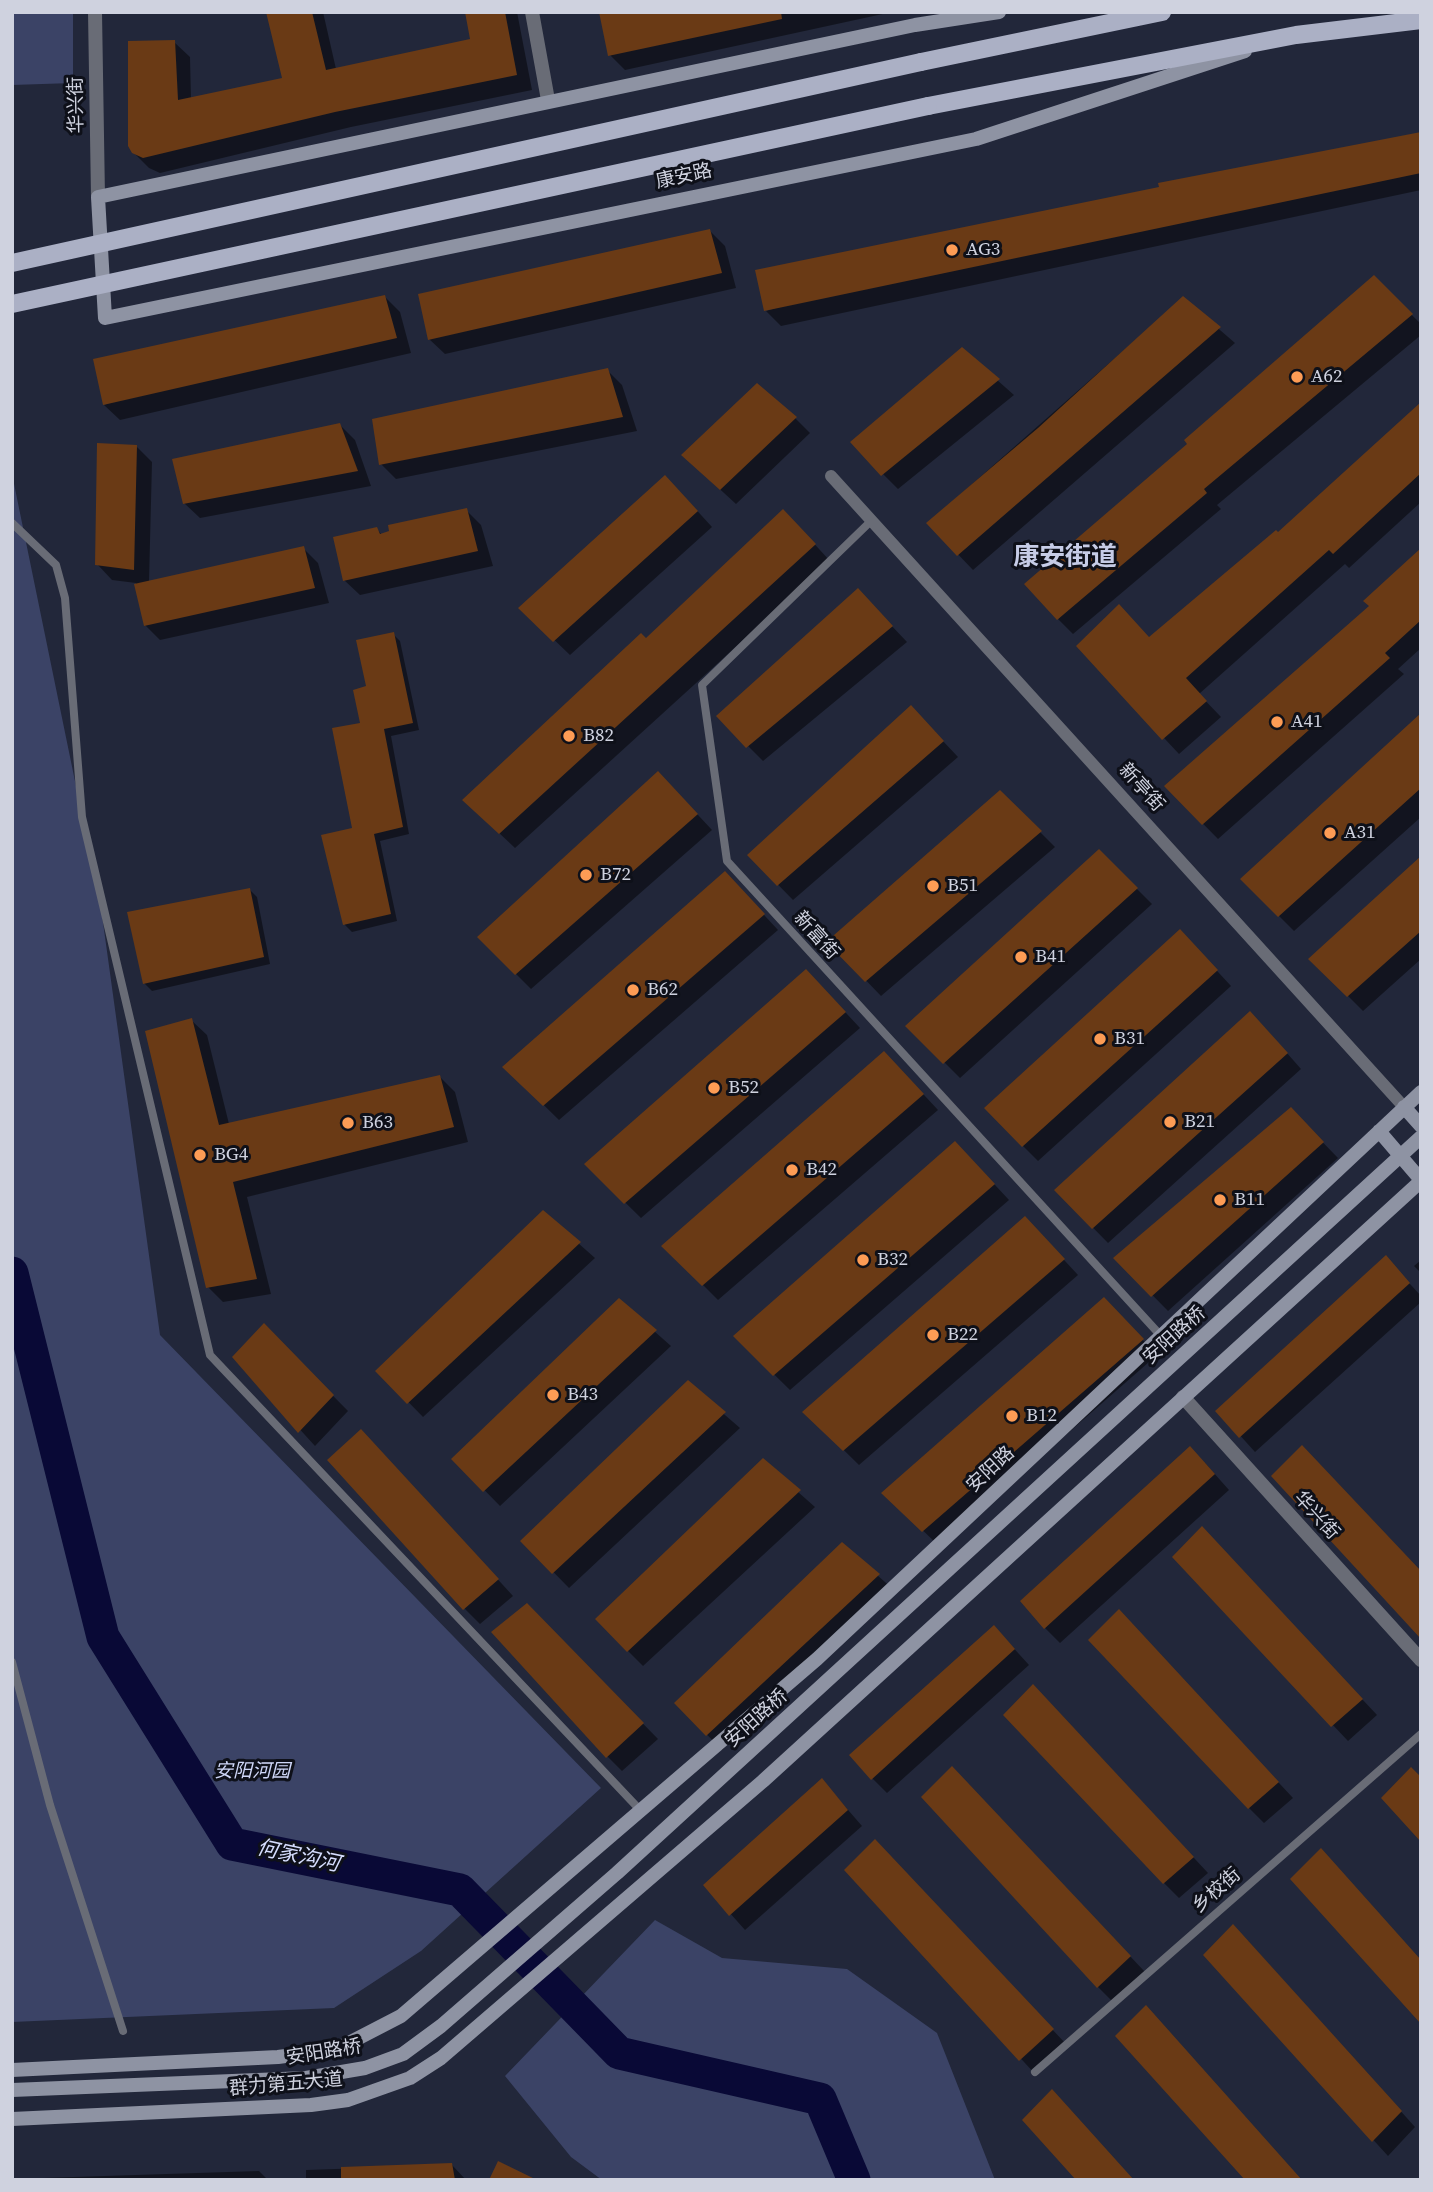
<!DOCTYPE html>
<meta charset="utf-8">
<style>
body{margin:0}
#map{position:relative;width:1433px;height:2192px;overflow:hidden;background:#22273a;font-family:"Source Serif 4",serif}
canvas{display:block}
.frame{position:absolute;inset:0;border:14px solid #cfd2df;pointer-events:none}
</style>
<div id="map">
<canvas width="1433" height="2192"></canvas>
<div class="frame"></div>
</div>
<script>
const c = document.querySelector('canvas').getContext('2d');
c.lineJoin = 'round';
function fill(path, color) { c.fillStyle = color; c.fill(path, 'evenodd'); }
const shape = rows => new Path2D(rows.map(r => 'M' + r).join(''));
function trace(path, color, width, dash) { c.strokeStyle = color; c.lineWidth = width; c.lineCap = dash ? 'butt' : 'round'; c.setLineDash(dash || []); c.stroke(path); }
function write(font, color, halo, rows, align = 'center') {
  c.font = font + ' "Source Serif 4","Noto Sans SC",serif'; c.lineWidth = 6; c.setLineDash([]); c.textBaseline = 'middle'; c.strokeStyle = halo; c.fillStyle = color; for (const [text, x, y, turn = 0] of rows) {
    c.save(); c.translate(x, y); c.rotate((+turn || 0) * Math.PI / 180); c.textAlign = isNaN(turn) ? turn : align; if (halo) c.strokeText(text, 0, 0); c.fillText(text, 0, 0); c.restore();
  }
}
const green = shape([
 [12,12,73,12,73,83,12,85],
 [12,474,101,908,160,1335,601,1788,421,1951,334,2008,12,2022],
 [655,1920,722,1958,847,1969,937,2033,995,2180,602,2180,571,2157,505,2076]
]);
const shadow = shape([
 [141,12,208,12,208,14,143,14],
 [268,12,323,12,336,69,472,40,467,12,517,12,532,90,351,127,160,173,149,168,133,152,174,42,190,57,191,99,284,79],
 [601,12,892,12,625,70,610,55],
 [1421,133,1421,190,781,326,766,311,1161,188],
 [710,231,725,246,736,288,445,354,429,339],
 [1374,278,1421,324,1421,335,1217,505,1221,509,1073,634,1058,619],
 [385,297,400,312,411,353,120,420,104,405],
 [1183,298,1235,343,973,570,928,523],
 [962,349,1014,395,898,489,883,474],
 [607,370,622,385,637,431,396,479,381,464],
 [1421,404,1421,502,1349,568,1345,564,1199,694,1221,717,1179,754,1078,646,1149,639,1278,534],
 [795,418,810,433,736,504,699,470],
 [340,425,355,440,371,486,200,518,184,503],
 [137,447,152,462,149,582,303,548,318,563,329,603,160,640,145,625,136,583,112,580,97,564],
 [680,492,712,527,570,655,521,608],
 [466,510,481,525,493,566,360,595,344,580,377,529,382,535],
 [798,526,830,561,515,848,480,815],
 [1421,550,1421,648,1398,669,1404,674,1218,839,1166,786,1371,606],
 [873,606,907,642,763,761,718,716],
 [393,634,400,641,419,730,391,736,409,834,380,841,397,921,352,932,345,925,363,725],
 [1421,716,1421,817,1294,931,1242,879],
 [926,723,958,757,793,900,749,855],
 [673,788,712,830,531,989,479,937],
 [1000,792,1055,847,881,996,829,942],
 [1099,851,1152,904,960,1078,908,1026],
 [1421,857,1421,959,1363,1011,1311,959],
 [740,889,778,930,559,1120,505,1067],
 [250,890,257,897,270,964,152,991,144,983],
 [1195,947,1231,986,1038,1161,986,1109],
 [821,986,860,1028,641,1218,586,1164],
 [191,1020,207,1035,229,1124,440,1077,455,1092,468,1142,247,1197,271,1294,223,1302,208,1287],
 [1265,1028,1301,1069,1108,1243,1056,1190],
 [899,1068,938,1110,718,1300,664,1246],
 [1306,1125,1338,1158,1168,1311,1116,1258],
 [970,1158,1009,1200,790,1390,735,1336],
 [543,1212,595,1258,423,1417,378,1371],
 [1040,1234,1078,1275,859,1465,805,1412],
 [1421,1260,1421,1273,1414,1266],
 [1400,1273,1421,1296,1421,1302,1255,1452,1218,1411],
 [619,1300,671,1346,500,1506,454,1459],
 [1119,1315,1157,1355,939,1546,884,1493],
 [264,1326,348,1411,315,1446,234,1357],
 [688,1383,740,1428,569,1588,523,1541],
 [376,1446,513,1596,480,1624,465,1609],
 [763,1461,815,1507,643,1666,597,1620],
 [1205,1463,1229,1490,1060,1643,1045,1628],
 [842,1544,894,1590,722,1750,676,1703],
 [1217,1544,1377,1715,1348,1741,1174,1557],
 [527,1605,658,1739,622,1771,607,1756],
 [1133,1626,1293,1798,1264,1823,1249,1808],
 [1009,1643,1029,1665,887,1793,872,1778],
 [1048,1701,1208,1873,1179,1898,1164,1883],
 [822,1780,862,1826,745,1930,705,1885],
 [967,1783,1145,1972,1113,2002,1098,1987],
 [889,1857,1067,2045,1036,2075,847,1870],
 [1248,1941,1415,2127,1388,2156,1205,1955],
 [452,2165,466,2180,306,2180,306,2170],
 [259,2171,268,2180,12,2180,12,2179]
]);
const river = shape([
 [12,1273,103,1637,232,1844,460,1890,619,2053,820,2099,854,2180]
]);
const building = shape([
 [266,12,312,12,326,70,470,39,465,12,505,12,517,75,335,112,143,158,132,153,128,146,128,41,175,40,178,100,282,78],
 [599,12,781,12,782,19,608,56],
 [1421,132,1421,173,764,311,755,270,1159,187,1158,183],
 [710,229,722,273,428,340,418,294],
 [1374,275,1413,314,1204,489,1207,493,1057,620,1024,584,1187,444,1184,440],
 [385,295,397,338,103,405,93,359],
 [1183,296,1221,327,957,556,926,523,1038,428],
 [962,347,1000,379,881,476,850,442],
 [608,368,623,417,379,465,372,419],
 [757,383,797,417,720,490,681,455],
 [1421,402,1421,473,1333,554,1329,550,1186,678,1207,701,1162,740,1076,646,1119,604,1149,637,1276,530,1278,532],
 [340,423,358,471,183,504,172,459],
 [97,443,137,445,134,570,95,565],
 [665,475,698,511,553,642,518,608],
 [467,508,478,551,343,581,333,537,377,527,380,534,389,531,388,525],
 [783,509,816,544,499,834,462,800,641,633,646,638],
 [304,546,315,588,144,626,134,584],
 [1421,548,1421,620,1385,653,1390,658,1202,825,1164,786,1369,606,1363,601],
 [858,588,893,626,746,748,716,716],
 [394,632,413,723,384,729,403,827,374,834,391,914,343,925,321,835,352,828,332,728,360,723,353,690,366,686,356,640],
 [911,705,944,741,777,886,747,855],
 [1421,713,1421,788,1278,917,1240,879],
 [658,771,698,814,515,975,477,937],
 [1000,790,1042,831,865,982,826,942],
 [1099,849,1138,888,943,1064,905,1026],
 [1421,856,1421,931,1347,997,1308,959],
 [725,871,765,914,543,1106,502,1067],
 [250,888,264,957,143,984,127,912],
 [1180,929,1218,970,1022,1147,984,1108],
 [806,969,846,1012,624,1204,584,1164],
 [1250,1011,1288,1053,1092,1229,1054,1190],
 [192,1018,219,1125,440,1075,454,1127,233,1182,257,1279,206,1288,145,1031],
 [884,1051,924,1094,702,1286,661,1246],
 [1291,1107,1324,1142,1151,1297,1113,1258],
 [955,1141,995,1184,773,1376,733,1336],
 [543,1210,581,1242,407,1404,375,1371],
 [1025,1216,1065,1259,843,1451,802,1412],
 [1386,1255,1410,1283,1239,1438,1215,1411],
 [1104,1297,1144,1339,922,1532,881,1493],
 [619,1298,657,1330,483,1492,451,1459],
 [264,1323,334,1395,298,1433,232,1357],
 [688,1380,726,1412,552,1574,520,1541],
 [361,1429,499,1579,463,1610,327,1460],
 [1302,1445,1421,1571,1421,1639,1271,1476],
 [1190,1446,1215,1474,1044,1629,1020,1601],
 [763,1458,801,1490,627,1652,595,1619],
 [1202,1526,1363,1699,1331,1727,1172,1557],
 [842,1542,880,1574,706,1736,674,1703],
 [527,1603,644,1723,606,1758,491,1632],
 [1119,1609,1279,1782,1248,1809,1088,1640],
 [994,1625,1015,1649,871,1780,849,1755],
 [1033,1684,1194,1857,1163,1884,1003,1715],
 [952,1766,1131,1956,1097,1988,921,1797],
 [1411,1767,1421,1777,1421,1842,1381,1798],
 [822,1778,848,1810,729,1916,703,1885],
 [875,1839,1054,2029,1019,2061,844,1870],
 [1321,1848,1421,1960,1421,2024,1290,1879],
 [1233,1924,1402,2111,1372,2142,1203,1955],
 [1146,2005,1302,2180,1245,2180,1115,2036],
 [1052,2089,1134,2180,1076,2180,1022,2120],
 [498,2161,537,2180,489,2180],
 [452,2163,455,2180,341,2180,341,2167]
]);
const service = shape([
 [871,521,702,685,727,861,1162,1337],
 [12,523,56,565,65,598,82,817,210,1355,641,1811],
 [12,1662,50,1805,123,2031],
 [1035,2072,1421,1734]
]);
const pedestrian = shape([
 [831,476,1404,1107]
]);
const minor = shape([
 [95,12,98,197],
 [532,12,548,100],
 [1183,1397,1421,1660]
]);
const secondary = shape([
 [999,12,915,25,98,197,105,318,976,139,1245,51],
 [1404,1107,1421,1126],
 [1379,1131,1421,1180],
 [12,2070,278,2057,315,2052,345,2045,401,2016,817,1659,1421,1092],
 [12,2119,311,2105,348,2100,410,2078,441,2058,763,1781,1421,1181]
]);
const primary = shape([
 [921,62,1162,12],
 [928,106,1296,35,1421,20]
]);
const secondaryBridge = shape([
 [12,2090,306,2078,365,2068,403,2054,441,2026,617,1873,1421,1137]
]);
const primaryBridge = shape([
 [12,263,921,62],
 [12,304,928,106]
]);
const markers = [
 [952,250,7,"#fd9c55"],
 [1297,377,7,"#fd9c55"],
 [1277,722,7,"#fd9c55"],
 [569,736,7,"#fd9c55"],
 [1330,833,7,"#fd9c55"],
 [586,875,7,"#fd9c55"],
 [933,886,7,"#fd9c55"],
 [1021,957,7,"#fd9c55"],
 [633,990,7,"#fd9c55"],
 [1100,1039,7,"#fd9c55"],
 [714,1088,7,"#fd9c55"],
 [1170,1122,7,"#fd9c55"],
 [348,1123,7,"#fd9c55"],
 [200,1155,7,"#fd9c55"],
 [792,1170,7,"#fd9c55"],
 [1220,1200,7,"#fd9c55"],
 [863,1260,7,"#fd9c55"],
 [933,1335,7,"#fd9c55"],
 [553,1395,7,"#fd9c55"],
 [1012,1416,7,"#fd9c55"]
];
const streetNames = [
 ["华兴街",77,105,-91],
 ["康安路",684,177,-12],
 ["新亭街",1141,788,48],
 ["新富街",816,936,48],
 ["安阳路桥",1175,1336,-42],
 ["安阳路",991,1470,-43],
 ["华兴街",1316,1516,48],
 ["安阳路桥",757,1719,-42],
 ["乡校街",1217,1891,-41],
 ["安阳路桥",324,2053,-9],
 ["群力第五大道",286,2085,-5]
];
const poiNames = [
 ["AG3",966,250],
 ["A62",1311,377],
 ["A41",1291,722],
 ["B82",583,736],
 ["A31",1344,833],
 ["B72",600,875],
 ["B51",947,886],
 ["B41",1035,957],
 ["B62",647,990],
 ["B31",1114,1039],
 ["B52",728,1088],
 ["B21",1184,1122],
 ["B63",362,1123],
 ["BG4",214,1155],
 ["B42",806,1170],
 ["B11",1234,1200],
 ["B32",877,1260],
 ["B22",947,1335],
 ["B43",567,1395],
 ["B12",1026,1416]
];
const parkNames = [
 ["安阳河园",252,1772]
];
const waterNames = [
 ["何家沟河",298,1857,12]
];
const districtNames = [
 ["康安街道",1065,558]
];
fill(green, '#3b4366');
fill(shadow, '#0007');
trace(river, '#090936', 33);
fill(building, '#6a3a15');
trace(service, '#696c76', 8);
trace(pedestrian, '#696c76', 12);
trace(minor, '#696c76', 14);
trace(secondary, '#8e93a3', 14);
trace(primary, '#abb0c5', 18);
trace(secondaryBridge, '#8e93a3', 14);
trace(primaryBridge, '#abb0c5', 18);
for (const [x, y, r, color] of markers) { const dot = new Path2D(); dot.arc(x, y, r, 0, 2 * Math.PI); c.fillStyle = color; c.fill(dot); trace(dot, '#0e1019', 2.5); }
write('19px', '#cfd2df', '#0e1019', streetNames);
write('19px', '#cfd2df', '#0e1019', poiNames, 'left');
write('italic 19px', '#cfd7f8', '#0e1019', parkNames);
write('italic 21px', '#d5ddfd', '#0e1019', waterNames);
write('bold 26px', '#c6cce6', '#0e1019', districtNames);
</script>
